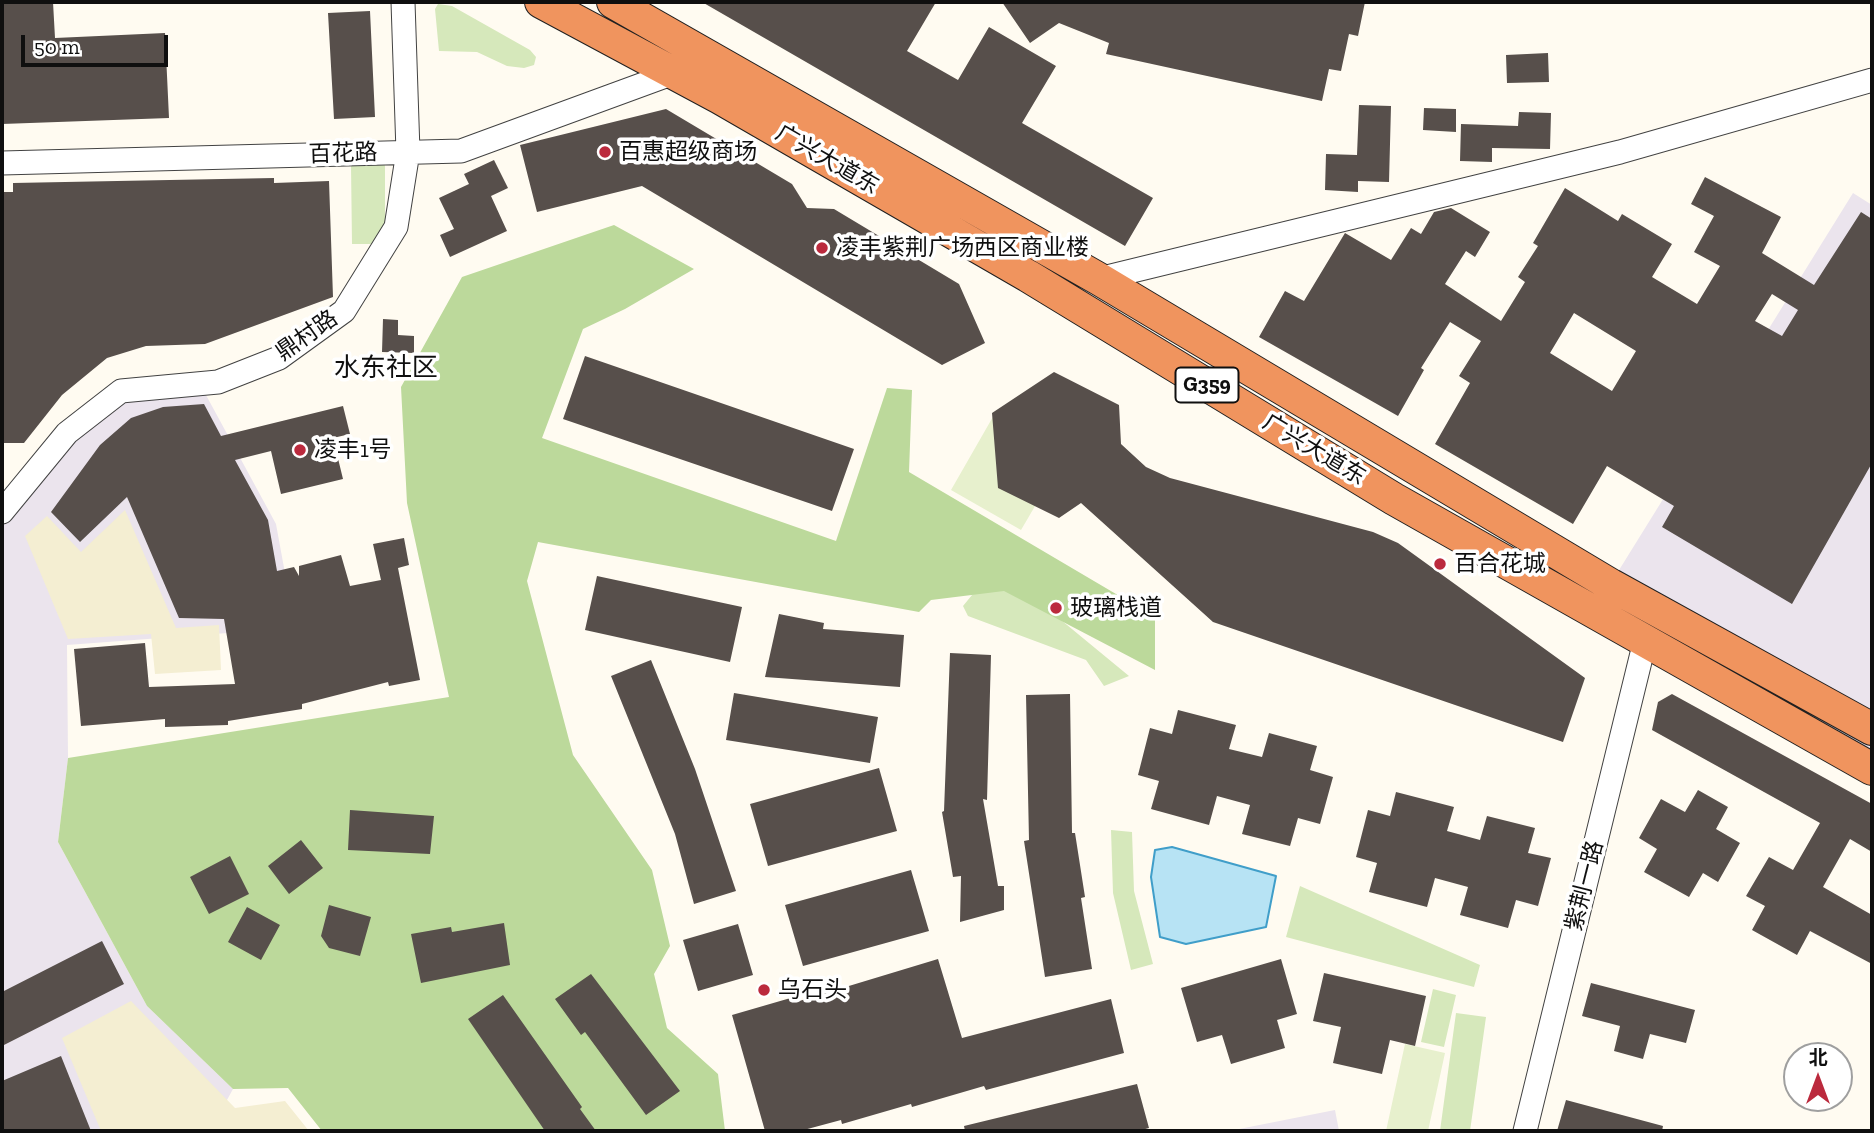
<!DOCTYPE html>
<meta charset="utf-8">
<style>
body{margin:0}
#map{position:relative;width:1874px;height:1133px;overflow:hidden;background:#fffbf1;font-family:"Zilla Slab","Noto Sans SC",serif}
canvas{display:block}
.frame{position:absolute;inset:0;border:4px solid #0f0f0f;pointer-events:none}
.north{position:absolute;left:1783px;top:1042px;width:70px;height:70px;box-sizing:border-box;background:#fff;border:2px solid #9f9f9f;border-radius:50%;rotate:0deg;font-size:19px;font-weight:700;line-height:28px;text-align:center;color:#0f0f0f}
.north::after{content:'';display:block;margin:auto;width:24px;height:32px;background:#bb2a3d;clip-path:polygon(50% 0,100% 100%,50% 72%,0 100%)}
.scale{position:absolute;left:21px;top:35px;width:147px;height:32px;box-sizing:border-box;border:4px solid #0f0f0f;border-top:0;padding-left:9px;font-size:21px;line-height:24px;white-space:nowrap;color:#0f0f0f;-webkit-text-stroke:5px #fff;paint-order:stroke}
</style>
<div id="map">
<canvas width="1874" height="1133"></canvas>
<div class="frame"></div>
<div class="north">北</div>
<div class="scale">50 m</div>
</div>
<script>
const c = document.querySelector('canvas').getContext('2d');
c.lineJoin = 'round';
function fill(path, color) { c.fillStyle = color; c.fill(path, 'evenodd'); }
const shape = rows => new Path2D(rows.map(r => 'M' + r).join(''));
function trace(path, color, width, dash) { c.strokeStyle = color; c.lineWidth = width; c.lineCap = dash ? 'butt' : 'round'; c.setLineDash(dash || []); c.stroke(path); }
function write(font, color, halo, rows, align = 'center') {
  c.font = font + ' "Zilla Slab","Noto Sans SC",serif'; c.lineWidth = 7; c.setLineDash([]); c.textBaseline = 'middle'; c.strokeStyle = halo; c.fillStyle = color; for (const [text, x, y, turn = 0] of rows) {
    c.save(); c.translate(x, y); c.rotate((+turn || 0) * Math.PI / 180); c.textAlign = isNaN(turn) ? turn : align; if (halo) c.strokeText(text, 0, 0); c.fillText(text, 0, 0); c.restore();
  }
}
const industrial = shape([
 [1853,193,1872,205,1872,769,1593,612],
 [200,384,276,524,295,628,67,645,68,758,58,842,147,1006,233,1089,210,1131,2,1131,2,512,121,391],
 [1335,1110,1339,1131,1229,1131]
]);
const farmland = shape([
 [125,510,176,628,219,625,221,670,155,674,151,634,68,639,25,536,47,516,81,552],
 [131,1001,235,1108,285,1101,309,1131,101,1131,62,1038]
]);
const green = shape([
 [438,4,452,6,530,50,536,57,534,65,524,68,507,66,477,52,439,51,435,9],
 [351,165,385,165,385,224,374,244,352,244],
 [986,578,1027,592,1129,676,1104,686,1086,660,968,616,963,606],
 [1111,830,1132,832,1134,891,1153,964,1131,970,1113,893],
 [1300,886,1480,965,1474,987,1286,937],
 [1433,989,1456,995,1444,1047,1421,1042],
 [1456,1013,1486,1017,1470,1131,1440,1131]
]);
const forest = shape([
 [614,225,694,269,625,309,583,329,542,438,836,541,887,388,912,390,909,472,1155,617,1155,670,1004,591,931,600,919,612,538,542,527,581,573,755,652,870,670,946,654,974,667,1028,718,1074,725,1131,322,1131,288,1088,233,1089,147,1006,58,842,68,758,449,697,407,503,401,387,462,277]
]);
const pitch = shape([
 [994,415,1065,455,1021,530,951,490],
 [1405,1044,1445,1053,1428,1131,1386,1131]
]);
const water = shape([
 [1172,847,1276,876,1266,927,1186,944,1160,937,1151,877,1155,850,1172,847]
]);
const building = shape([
 [2,2,53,2,55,38,165,33,169,118,2,124],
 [702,2,936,2,907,51,958,80,989,27,1056,66,1022,123,1153,198,1125,246],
 [1002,2,1365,2,1358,36,1349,34,1341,71,1329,69,1322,101,1106,54,1109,43,1059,23,1030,43],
 [370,11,375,117,334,119,328,13],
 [1548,53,1549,82,1507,83,1506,55],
 [1359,105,1391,106,1389,182,1358,181,1358,192,1325,190,1326,154,1357,155],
 [1424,108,1456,109,1456,132,1423,130],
 [666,109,792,184,807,208,834,209,959,284,985,343,942,365,642,186,537,212,520,145],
 [1519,112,1551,113,1550,149,1492,148,1492,162,1460,161,1461,124,1518,126],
 [494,160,508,188,491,196,507,231,450,257,440,235,454,229,439,198,469,184,464,174],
 [1705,177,1781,217,1762,253,1814,285,1861,212,1872,219,1872,463,1792,604,1662,527,1674,506,1607,466,1573,524,1435,444,1470,383,1459,376,1481,341,1450,322,1421,368,1424,370,1398,416,1259,337,1285,291,1304,301,1345,233,1391,260,1411,228,1421,234,1434,212,1451,208,1490,232,1475,257,1466,251,1445,284,1501,321,1525,282,1518,277,1538,246,1533,243,1565,188,1618,221,1622,214,1672,244,1652,277,1697,304,1720,266,1694,252,1714,216,1691,204],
 [1772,294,1798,310,1782,336,1755,321],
 [1574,313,1636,351,1612,391,1550,353],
 [274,178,274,183,329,181,333,297,205,344,146,346,107,358,62,395,24,443,2,443,2,192,13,192,13,183],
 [383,319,398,320,398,335,414,336,414,353,382,352],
 [585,356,854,449,832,511,563,419],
 [1054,372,1119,405,1121,444,1146,467,1170,478,1373,532,1398,543,1585,678,1563,742,1213,622,1081,503,1059,518,998,488,992,413],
 [204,404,221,436,343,406,350,434,333,438,343,479,281,494,271,451,235,460,268,520,277,571,294,567,299,576,299,566,341,555,350,586,381,580,373,544,404,538,409,565,398,568,420,680,389,686,388,682,302,704,302,709,228,721,228,725,165,727,165,719,81,726,74,649,145,643,149,687,235,684,224,619,179,618,127,497,80,542,51,512,100,445,131,418,163,407],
 [597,576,742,607,730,662,585,630],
 [779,614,824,623,823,629,904,635,900,687,765,677],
 [950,653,991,655,987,800,983,799,998,886,1004,886,1004,910,960,922,961,876,953,877,942,812,944,811],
 [651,660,695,769,736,891,694,904,675,834,611,676],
 [734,693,878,717,870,763,726,740],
 [1070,694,1072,833,1075,833,1085,897,1081,898,1092,969,1045,977,1024,841,1029,840,1026,695],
 [1672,694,1872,804,1872,852,1850,839,1823,887,1872,915,1872,964,1810,931,1797,955,1752,930,1765,906,1746,896,1769,857,1793,870,1820,823,1652,730,1658,702],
 [1178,710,1236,725,1229,749,1262,757,1269,733,1317,746,1310,770,1333,777,1320,824,1298,818,1290,846,1242,834,1250,805,1217,796,1209,825,1151,809,1159,781,1138,775,1150,728,1172,734],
 [879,768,897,831,768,866,750,804],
 [1698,790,1728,807,1716,829,1740,843,1718,882,1703,873,1689,897,1644,872,1657,849,1639,838,1661,799,1685,812],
 [1396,792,1454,807,1447,831,1480,840,1487,816,1535,828,1528,853,1551,858,1538,906,1516,900,1508,928,1460,915,1468,887,1435,878,1427,907,1369,892,1377,863,1356,857,1368,810,1390,816],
 [350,810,434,816,430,854,348,850],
 [301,840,323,868,289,894,268,866],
 [230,856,249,894,209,914,190,877],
 [911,870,929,931,803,966,785,905],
 [329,905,371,917,360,956,329,948,321,936],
 [247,907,280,925,261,960,228,942],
 [504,923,510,965,421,983,411,934,451,927,452,932],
 [738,924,753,975,698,991,683,940],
 [102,941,124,984,2,1046,2,992],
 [938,959,962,1038,1111,999,1124,1053,986,1090,984,1086,912,1107,911,1104,842,1124,841,1120,800,1131,765,1131,732,1015,794,997,796,1002],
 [1281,959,1297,1014,1277,1020,1285,1048,1231,1064,1222,1035,1197,1042,1181,988],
 [1324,973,1426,996,1415,1046,1390,1040,1382,1074,1333,1063,1341,1027,1313,1021],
 [591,974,680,1091,646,1115,585,1032,581,1035,555,999],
 [1591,983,1695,1010,1686,1043,1650,1034,1643,1059,1614,1051,1620,1026,1582,1016],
 [503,995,582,1107,580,1109,596,1131,545,1131,468,1019],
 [61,1056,91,1131,2,1131,2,1081],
 [1137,1084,1149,1128,1138,1131,965,1131,964,1126],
 [1566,1100,1663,1126,1662,1131,1557,1131]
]);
const minor = shape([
 [2,163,461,151,671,74],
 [1099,279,1620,152,1872,80],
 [2,512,67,433,121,391,218,382,279,358,344,311,396,227,408,152,403,2],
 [1525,1131,1645,641]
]);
const highway = shape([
 [541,2,720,98,1028,276,1394,499,1872,769],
 [613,2,1099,279,1611,585,1872,729]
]);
const markers = [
 [605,152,7,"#bb2a3d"],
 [822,248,7,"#bb2a3d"],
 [300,450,7,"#bb2a3d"],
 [1440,564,7,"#bb2a3d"],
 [1056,608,7,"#bb2a3d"],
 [764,990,7,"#bb2a3d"]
];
const shields = [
 [1207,385,63]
];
const shieldNames = [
 ["G359",1207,385]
];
const poiNames = [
 ["百惠超级商场",619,152],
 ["凌丰紫荆广场西区商业楼",836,248],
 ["凌丰1号",314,450],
 ["百合花城",1454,564],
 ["玻璃栈道",1070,608],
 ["乌石头",778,990]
];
const streetNames = [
 ["百花路",343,154,-2],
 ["广兴大道东",827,160,30],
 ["鼎村路",307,336,-35],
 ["广兴大道东",1314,450,31],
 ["紫荆一路",1585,886,-76]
];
const quarterNames = [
 ["水东社区",386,369]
];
fill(industrial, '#ebe4ed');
fill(farmland, '#f4eed2');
fill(green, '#d6e8bb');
fill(forest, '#bcd99b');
fill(pitch, '#e7f0cd');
fill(water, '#b7e3f4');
trace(water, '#409ec9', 2);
fill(building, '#574f4b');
trace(minor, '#424242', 25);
trace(highway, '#202020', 34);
trace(minor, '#fff', 23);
trace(highway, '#f0945e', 32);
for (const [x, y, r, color] of markers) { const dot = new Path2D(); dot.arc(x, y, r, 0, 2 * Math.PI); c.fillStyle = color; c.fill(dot); trace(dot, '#fff', 2.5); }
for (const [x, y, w] of shields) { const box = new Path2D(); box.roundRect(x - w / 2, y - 17.5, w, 35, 5); c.fillStyle = '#fff'; c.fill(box); trace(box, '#0f0f0f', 2); }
write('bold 21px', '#0f0f0f', null, shieldNames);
write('23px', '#0f0f0f', '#fff', poiNames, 'left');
write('23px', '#0f0f0f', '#fff', streetNames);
write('26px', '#0f0f0f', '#fff', quarterNames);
</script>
